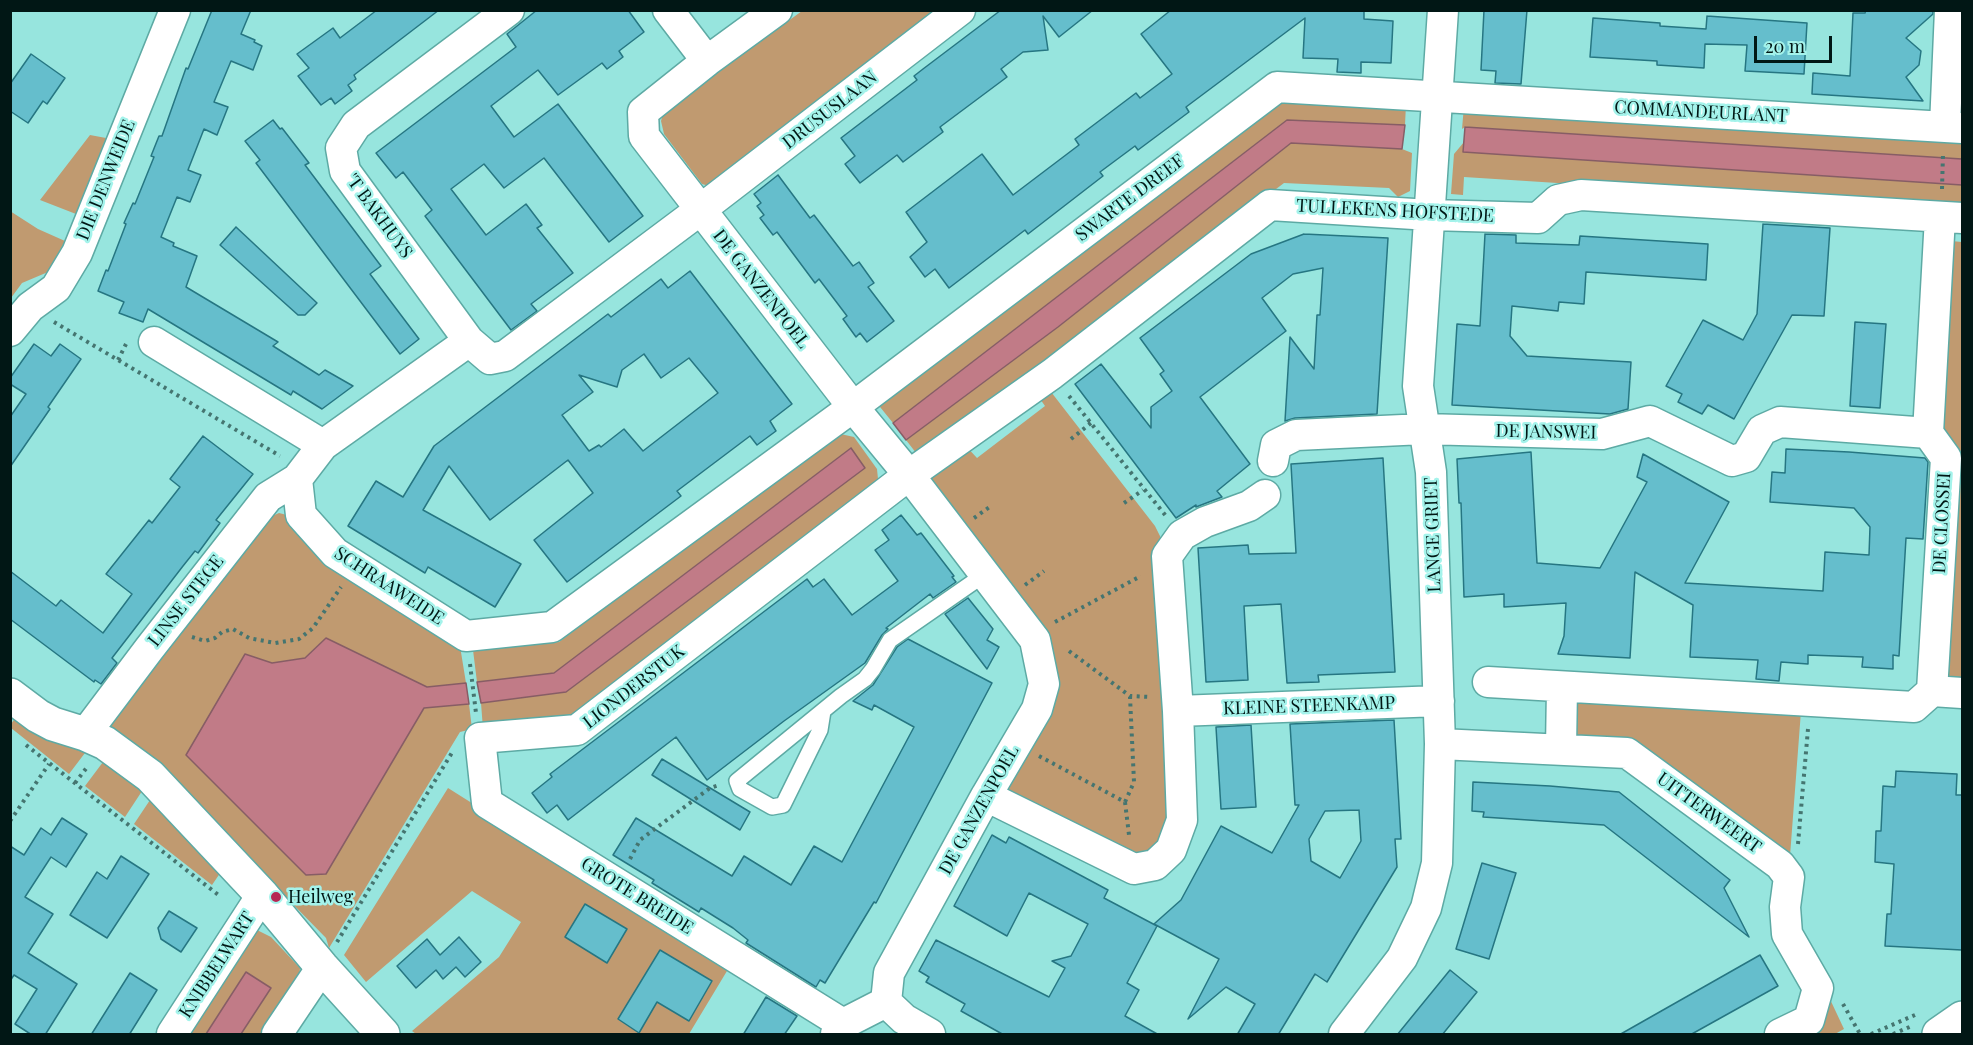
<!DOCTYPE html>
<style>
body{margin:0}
#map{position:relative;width:1973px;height:1045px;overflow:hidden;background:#97e5de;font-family:"Playfair Display",serif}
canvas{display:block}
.frame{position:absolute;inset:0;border:12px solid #011715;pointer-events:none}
.scale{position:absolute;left:1754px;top:36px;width:78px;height:27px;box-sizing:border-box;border:3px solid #011715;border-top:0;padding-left:8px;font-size:18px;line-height:21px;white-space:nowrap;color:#011715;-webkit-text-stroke:4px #a4f3eb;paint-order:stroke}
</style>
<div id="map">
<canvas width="1973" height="1045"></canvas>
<div class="frame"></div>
<div class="scale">20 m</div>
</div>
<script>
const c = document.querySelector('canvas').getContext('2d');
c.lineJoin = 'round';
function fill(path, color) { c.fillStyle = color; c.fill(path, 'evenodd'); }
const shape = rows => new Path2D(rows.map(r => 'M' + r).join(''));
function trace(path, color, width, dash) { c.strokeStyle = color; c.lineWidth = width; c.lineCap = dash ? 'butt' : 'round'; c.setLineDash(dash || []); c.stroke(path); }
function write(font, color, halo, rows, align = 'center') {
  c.font = font + ' "Playfair Display",serif'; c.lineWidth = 5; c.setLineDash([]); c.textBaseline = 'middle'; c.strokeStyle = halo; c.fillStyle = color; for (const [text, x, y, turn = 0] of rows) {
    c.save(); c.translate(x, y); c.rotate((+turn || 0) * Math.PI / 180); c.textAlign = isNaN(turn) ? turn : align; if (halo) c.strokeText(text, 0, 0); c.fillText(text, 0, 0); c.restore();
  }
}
const green = shape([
 [802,11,937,11,713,187,702,184,664,134,661,121,664,111],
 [1275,98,1406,104,1405,125,1287,120,893,423,876,402],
 [1464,106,1962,138,1962,159,1465,127,1462,129],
 [90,135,106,138,76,214,40,200],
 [1464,142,1464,152,1962,185,1962,209,1464,177,1463,195,1451,194,1454,154],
 [1291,143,1402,149,1412,153,1410,191,1398,197,1389,188,1284,183,920,458,906,440,1058,327],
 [10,211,38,229,65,241,48,272,22,283,11,298],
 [1951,241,1962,242,1962,684,1948,683,1940,428],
 [1048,388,1155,526,1162,540,1168,823,1152,851,1131,856,1000,788,1053,670,1053,648,1045,633,928,485,929,469,964,444,977,458,1045,406,1038,396],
 [836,433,854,437,877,469,879,489,575,720,483,729,481,703,566,692,864,468,850,449,554,673,477,682,473,650,559,642],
 [279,513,287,515,460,646,466,683,427,687,326,638,305,658,272,663,245,655,306,875,326,874,424,708,469,704,472,729,460,732,329,948,326,938,277,888,107,726,270,517],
 [1574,697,1801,711,1790,856,1575,738],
 [20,711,91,745,69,774,11,728,11,724],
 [109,754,146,785,125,817,85,786],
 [448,788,730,966,689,1034,416,1034,412,1031,499,957,521,922,472,891,366,982,344,955],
 [156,791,227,863,212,885,134,824],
 [257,930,271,937,300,968,299,980,265,1034,241,1034,271,988,246,972,206,1034,185,1034,248,936],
 [1828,995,1844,1029,1835,1034,1808,1034]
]);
const water = shape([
 [1287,120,1405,125,1402,149,1291,143,1058,327,906,440,893,423,1287,120],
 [1465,127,1962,159,1962,185,1463,152,1465,127],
 [851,448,865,468,566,692,481,703,477,682,554,673,851,448],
 [326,638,427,687,466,683,469,704,424,708,326,874,306,875,186,755,245,654,272,663,305,658,326,638],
 [246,972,271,988,241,1034,206,1034,246,972]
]);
const building = shape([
 [212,10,251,10,241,34,255,40,254,42,262,46,253,70,231,61,214,102,228,107,217,135,204,129,188,170,201,175,190,202,177,197,161,237,174,243,173,246,197,256,186,287,278,342,273,346,319,375,325,370,353,386,322,409,293,391,291,395,148,309,143,322,119,313,124,302,98,291,106,270,108,271,126,224,124,223,133,203,135,204,154,157,151,156,159,136,162,136,186,68,188,69,212,10],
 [377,10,439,10,354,75,356,79,348,85,352,91,335,104,331,98,321,105,298,76,309,68,297,54,333,28,340,38,377,10],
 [537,10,628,10,644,32,619,51,623,57,607,69,602,63,558,95,538,70,491,106,514,137,558,104,643,216,609,242,544,158,504,188,484,164,451,189,486,235,526,204,542,225,537,228,573,273,531,304,537,311,511,330,425,216,432,210,403,172,396,178,376,153,516,47,507,34,537,10],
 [1001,10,1093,10,1059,37,1043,16,1048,50,1023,52,1001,69,1007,77,940,127,943,132,903,162,897,155,860,183,845,164,855,156,841,138,917,80,914,76,923,69,1001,10],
 [1171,10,1364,10,1364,19,1393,21,1391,63,1361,62,1361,73,1337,72,1338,59,1303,58,1305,18,1186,107,1189,112,1138,150,1135,146,1100,172,1103,176,1028,234,1025,230,949,288,935,269,925,277,910,257,927,242,906,212,982,154,1013,195,1079,145,1075,139,1136,93,1140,98,1172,74,1141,34,1171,10],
 [1484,10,1527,10,1521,84,1495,83,1496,71,1481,70,1484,10],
 [1866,10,1933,10,1933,14,1906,38,1921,51,1919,65,1906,77,1923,101,1812,94,1813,73,1850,76,1853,13,1865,13,1866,10],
 [1707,16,1807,23,1804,74,1745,71,1747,45,1705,44,1704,68,1657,65,1657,61,1590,57,1593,18,1660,23,1660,26,1706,29,1707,16],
 [31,54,65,78,47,104,43,101,28,123,10,111,10,84,31,54],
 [273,120,280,129,282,128,309,163,305,165,381,266,370,274,419,339,400,354,256,163,260,160,245,141,273,120],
 [778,175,810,218,814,215,853,266,859,262,874,283,868,287,894,321,867,342,860,333,856,337,843,319,847,316,819,279,815,283,777,232,773,235,760,218,764,215,757,206,761,203,754,194,778,175],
 [1763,224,1830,228,1824,316,1792,315,1734,419,1708,405,1702,414,1678,402,1682,394,1666,386,1703,320,1743,340,1757,314,1763,224],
 [236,227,317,303,305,315,298,315,220,245,236,227],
 [1304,234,1388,238,1377,414,1295,418,1285,421,1290,337,1314,369,1317,315,1320,315,1323,268,1293,274,1262,298,1286,331,1200,397,1250,464,1217,491,1222,497,1196,507,1196,505,1176,518,1075,384,1101,364,1151,428,1151,407,1172,391,1160,374,1164,371,1140,338,1251,254,1304,234],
 [1485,234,1516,235,1516,243,1579,245,1580,236,1708,244,1706,280,1586,272,1584,304,1559,302,1558,311,1512,306,1510,336,1527,356,1631,362,1628,409,1610,414,1452,405,1457,324,1480,326,1485,234],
 [690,271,792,404,770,421,776,431,757,445,750,436,677,491,681,496,567,582,534,540,593,493,568,460,490,520,449,466,423,510,521,564,495,607,428,567,425,573,348,526,376,481,403,497,434,446,608,314,611,317,661,279,668,288,690,271],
 [644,354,661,378,689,358,718,393,643,451,624,429,601,447,599,445,589,451,562,415,593,392,579,375,617,387,622,370,644,354],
 [1855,322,1886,324,1880,408,1850,406,1855,322],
 [34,344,51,356,60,344,81,359,48,407,50,409,10,467,10,417,26,394,10,384,10,378,34,344],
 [203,436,253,474,216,520,220,523,198,553,195,551,183,566,112,658,117,663,101,684,95,680,94,682,10,619,10,571,56,606,61,600,103,633,132,594,106,574,149,520,152,523,180,487,170,479,203,436],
 [1786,449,1849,452,1925,458,1928,462,1923,539,1906,538,1899,656,1893,655,1893,669,1862,667,1863,657,1808,655,1808,664,1781,662,1779,681,1756,679,1758,660,1690,657,1693,605,1635,572,1630,658,1558,654,1564,636,1566,603,1504,607,1504,594,1464,597,1461,503,1459,503,1457,459,1531,452,1537,563,1600,568,1647,482,1637,477,1643,454,1729,502,1685,583,1823,591,1825,552,1869,555,1870,527,1854,508,1770,502,1772,472,1785,473,1786,449],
 [1383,458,1395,672,1318,675,1319,682,1287,683,1281,604,1244,606,1248,680,1206,682,1198,548,1248,545,1249,554,1296,553,1291,464,1383,458],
 [901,515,917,535,921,533,954,576,952,577,956,582,933,598,930,594,886,628,888,629,882,635,865,663,784,721,707,780,676,737,568,820,557,805,547,813,532,793,552,777,550,774,807,579,813,587,824,579,852,615,898,581,875,550,889,540,882,530,901,515],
 [968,598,993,629,987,640,999,647,987,669,945,614,968,598],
 [908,639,992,683,876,903,874,902,825,983,820,980,816,987,746,943,748,940,733,928,701,908,699,912,652,883,654,880,613,855,636,818,732,876,744,856,791,885,814,846,842,862,914,727,874,705,872,710,853,701,873,685,897,647,908,639],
 [1394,720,1401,839,1395,839,1397,867,1327,982,1315,974,1278,1035,1237,1035,1255,1004,1226,987,1188,1019,1219,959,1154,924,1181,900,1221,826,1272,853,1299,805,1295,805,1290,724,1394,720],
 [1359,810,1361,841,1340,878,1311,861,1309,839,1325,811,1359,810],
 [1251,725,1256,807,1221,809,1216,727,1251,725],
 [662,759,750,812,740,830,652,775,662,759],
 [1896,771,1957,774,1956,795,1962,795,1962,950,1885,946,1887,914,1891,914,1894,864,1875,862,1876,831,1881,831,1883,786,1895,787,1896,771],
 [1473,782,1550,786,1619,792,1730,880,1724,888,1749,937,1604,825,1483,817,1484,812,1472,811,1473,782],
 [62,818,87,834,66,867,51,857,25,897,53,914,28,953,77,984,45,1035,32,1035,15,1024,37,989,14,975,10,981,10,846,24,855,41,828,51,835,62,818],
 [992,835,1006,843,1009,837,1108,890,1104,898,1157,926,1127,983,1139,990,1125,1016,1159,1035,1004,1035,961,1011,965,1004,926,982,929,977,919,971,936,940,1049,997,1065,968,1052,961,1071,956,1088,924,1029,893,1007,936,954,906,992,835],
 [121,856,149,874,107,938,70,915,97,872,107,879,121,856],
 [1482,863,1516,873,1489,959,1456,949,1482,863],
 [585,904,627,929,607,963,565,937,585,904],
 [169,911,197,928,181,952,161,939,158,928,169,911],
 [459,937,481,962,465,977,456,967,443,979,436,970,416,988,397,966,427,939,440,955,459,937],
 [660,950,712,981,689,1021,657,1002,639,1033,618,1019,660,950],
 [1760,955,1778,986,1690,1035,1619,1035,1760,955],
 [1450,970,1477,992,1442,1035,1397,1035,1450,970],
 [130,973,157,990,129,1035,91,1035,130,973],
 [766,997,797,1016,784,1035,743,1035,766,997]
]);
const path = shape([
 [1942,189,1943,154],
 [54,322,280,456],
 [118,360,126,344],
 [1069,396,1166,516],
 [1071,439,1091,423],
 [1124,503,1143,490],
 [974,518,991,506],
 [1025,585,1044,571],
 [1055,622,1141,576],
 [192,637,205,641,215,638,222,632,233,629,249,638,275,643,299,639,313,628,341,587],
 [1069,651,1130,696,1150,697],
 [470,664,476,713],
 [26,745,221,897],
 [1039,756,1125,802,1129,835],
 [75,783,88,766],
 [1125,802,1134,782,1130,697],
 [10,821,49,764],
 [1798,844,1808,729],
 [630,859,640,840,710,788,719,785],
 [337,942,453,751],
 [1843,1004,1860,1034],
 [1871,1034,1915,1015],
 [1893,1034,1912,1026]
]);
const service = shape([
 [823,711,820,730,783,805,772,807,740,789,737,781,841,696,865,679,873,669,890,640,985,574]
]);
const minor = shape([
 [668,10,707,61,643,112,644,136,853,407,909,475,1035,640,1044,684,1037,709,986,796,889,973,886,1002,904,1019,930,1034],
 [960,10,700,210,505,356,490,359,469,341,323,445,297,479,301,515,335,553,466,636,552,627,853,407,1277,87,1962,128],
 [707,61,777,10],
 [1945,126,1950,10],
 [10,331,30,307,56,288,77,253,175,10],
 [469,341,345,171,341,148,356,125,509,10],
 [154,342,323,445],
 [1273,461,1276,445,1296,435,1424,429,1602,434,1650,421,1732,461,1746,457,1762,430,1780,422,1928,433],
 [1488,682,1914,707,1932,691,1946,458,1928,433,1940,217],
 [1932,691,1962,693],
 [1178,711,1439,701],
 [85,734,149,649,268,497,297,479],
 [1440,744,1627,753,1780,865,1789,877,1785,907,1787,934,1818,988,1809,1020,1780,1034],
 [1561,749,1562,687],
 [986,796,1134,869,1155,865,1171,850,1182,820,1178,711,1167,556,1182,535,1205,522,1249,506,1265,495],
 [843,1024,487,803,480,738,577,730,909,475,1052,374,1270,205,1430,215,1538,218,1558,200,1581,195,1962,218],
 [172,1034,262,895],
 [277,1034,322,967],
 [836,1034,843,1024,886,1002],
 [1344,1034,1402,958,1426,908,1437,863,1440,744,1431,472,1418,386,1443,10]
]);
const tertiary = shape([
 [10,695,38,716,53,724,85,734,105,743,150,776,262,895,322,967,383,1034],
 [1939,1034,1962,1018]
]);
const markers = [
 [276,897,6,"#b62653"]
];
const streetNames = [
 ["DRUSUSLAAN",830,110,-38],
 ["COMMANDEURLANT",1701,112,3],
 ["DIE DENWEIDE",106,180,-68],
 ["SWARTE DREEF",1130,198,-37],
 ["TULLEKENS HOFSTEDE",1395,211,3],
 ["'T BAKHUYS",379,216,54],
 ["DE GANZENPOEL",761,289,52],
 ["DE JANSWEI",1546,432,1],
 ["DE CLOSSEI",1942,523,-87],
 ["LANGE GRIET",1433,535,-92],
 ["SCHRAAWEIDE",389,586,33],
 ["LINSE STEGE",186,601,-52],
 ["LIONDERSTUK",634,687,-38],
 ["KLEINE STEENKAMP",1309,706,-2],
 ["DE GANZENPOEL",979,810,-61],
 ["UITTERWEERT",1709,813,36],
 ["GROTE BREIDE",637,896,32],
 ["KNIBBELWART",217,965,-57]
];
const poiNames = [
 ["Heilweg",288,897]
];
fill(green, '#c09a70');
fill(water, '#c17b87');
trace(water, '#875d65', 1.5);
fill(building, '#65becc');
trace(building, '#267682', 1.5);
trace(service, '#5daaa4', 18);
trace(minor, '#5daaa4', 33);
trace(tertiary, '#5daaa4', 36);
trace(path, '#457570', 4, [3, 4.5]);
trace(service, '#fff', 15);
trace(minor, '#fff', 30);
trace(tertiary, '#fff', 33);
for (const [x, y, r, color] of markers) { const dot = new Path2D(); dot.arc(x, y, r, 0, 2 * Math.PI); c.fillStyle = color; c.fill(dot); trace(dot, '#a4f3eb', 2); }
write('18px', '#011715', '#a4f3eb', streetNames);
write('18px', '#011715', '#a4f3eb', poiNames, 'left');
</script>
